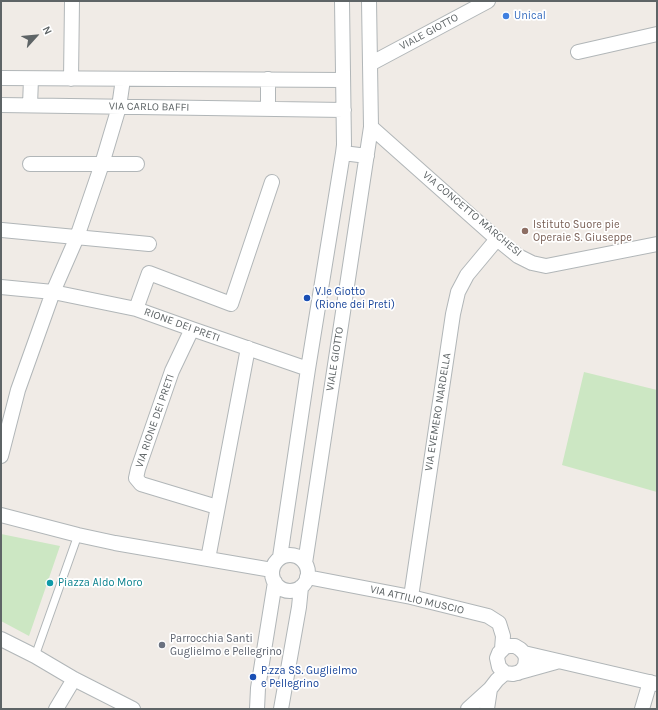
<!DOCTYPE html>
<style>
body{margin:0}
#map{position:relative;width:658px;height:710px;overflow:hidden;background:#f0ebe6;font-family:Karla,sans-serif}
canvas{display:block}
.frame{position:absolute;inset:0;border:2px solid #5e6466;pointer-events:none}
.north{position:absolute;left:16px;top:16px;width:40px;height:40px;-webkit-text-stroke:3px #fff;paint-order:stroke;rotate:63deg;font-size:11px;font-weight:700;line-height:16px;text-align:center;color:#5e6466}
.north::after{content:'';display:block;margin:auto;width:14px;height:18px;background:#5e6466;clip-path:polygon(50% 0,100% 100%,50% 72%,0 100%)}
</style>
<div id="map">
<canvas width="658" height="710"></canvas>
<div class="frame"></div>
<div class="north">N</div>
</div>
<script>
const c = document.querySelector('canvas').getContext('2d');
c.lineJoin = 'round';
function fill(path, color) { c.fillStyle = color; c.fill(path, 'evenodd'); }
const shape = rows => new Path2D(rows.map(r => 'M' + r).join(''));
function trace(path, color, width, dash) { c.strokeStyle = color; c.lineWidth = width; c.lineCap = dash ? 'butt' : 'round'; c.setLineDash(dash || []); c.stroke(path); }
function write(font, color, halo, rows, align = 'center') {
  c.font = font + ' Karla,sans-serif'; c.lineWidth = 3.5; c.setLineDash([]); c.textBaseline = 'middle'; c.strokeStyle = halo; c.fillStyle = color; for (const [text, x, y, turn = 0] of rows) {
    c.save(); c.translate(x, y); c.rotate((+turn || 0) * Math.PI / 180); c.textAlign = isNaN(turn) ? turn : align; if (halo) c.strokeText(text, 0, 0); c.fillText(text, 0, 0); c.restore();
  }
}
const green = shape([
 [584,372,657,390,657,492,562,465],
 [1,534,60,546,29,636,1,621]
]);
const service = shape([
 [35,656,78,535]
]);
const minor = shape([
 [578,52,657,34],
 [370,64,488,1],
 [1,78,343,80],
 [71,79,72,1],
 [1,105,344,110],
 [30,105,31,79],
 [268,109,268,79],
 [371,127,497,239,518,256,532,263,546,266,657,244],
 [343,153,367,156],
 [30,164,137,164],
 [2,230,149,244],
 [1,287,53,292,136,309,192,329,308,369],
 [136,309,149,273,231,304,272,182],
 [192,329,172,371,138,469,136,478,141,484,217,507],
 [1,456,18,390,53,292,77,237,102,164,119,107,123,79],
 [1,515,78,535,115,543,272,570],
 '272 573a18 18 0 1 1 36 0a18 18 0 1 1-36 0Z',
 [280,557,308,369,343,153,344,145,342,1],
 [208,559,248,348],
 [305,563,371,127,369,1],
 [307,577,411,597,488,616,499,623,503,636,502,649],
 [411,597,453,314,458,292,467,275,497,239],
 [1,639,35,656,74,679,133,709],
 [524,653,657,684],
 [518,673,522,670,525,666,526,658,524,653,520,649,515,646,510,646,505,647,499,653,497,658,499,667,505,673,513,674,556,662],
 [56,709,74,679],
 [257,709,258,688,275,582],
 [281,709,299,607,301,587],
 [468,709,490,689,497,680,505,673],
 [487,709,490,689],
 [642,709,650,682]
]);
const markers = [
 [506,16,4,"#3f7fe0"],
 [525,231,4,"#8d6e63"],
 [307,298,4,"#1a4fb4"],
 [50,583,4,"#0f9aa8"],
 [162,645,4,"#6b7280"],
 [253,677,4,"#1a4fb4"]
];
const shopNames = [
 ["Unical",514,16]
];
const streetNames = [
 ["VIALE GIOTTO",429,32,-28],
 ["VIA CARLO BAFFI",149,107,1],
 ["VIA CONCETTO MARCHESI",472,214,40],
 ["RIONE DEI PRETI",182,325,20],
 ["VIALE GIOTTO",335,359,-81],
 ["VIA EVEMERO NARDELLA",438,412,-81],
 ["VIA RIONE DEI PRETI",155,421,-71],
 ["VIA ATTILIO MUSCIO",417,600,13]
];
const educationNames = [
 ["Istituto Suore pie",533,225],
 ["Operaie S. Giuseppe",533,238]
];
const transitNames = [
 ["V.le Giotto",315,292],
 ["(Rione dei Preti)",315,305],
 ["P.zza SS. Guglielmo",261,671],
 ["e Pellegrino",261,684]
];
const cultureNames = [
 ["Piazza Aldo Moro",58,583]
];
const worshipNames = [
 ["Parrocchia Santi",170,639],
 ["Guglielmo e Pellegrino",170,652]
];
fill(green, '#cce7c3');
trace(service, '#b1b6b8', 9);
trace(minor, '#b1b6b8', 16);
trace(service, '#fff', 7);
trace(minor, '#fff', 14);
for (const [x, y, r, color] of markers) { const dot = new Path2D(); dot.arc(x, y, r, 0, 2 * Math.PI); c.fillStyle = color; c.fill(dot); trace(dot, '#fff', 1.5); }
write('11px', '#366cbe', '#fff', shopNames, 'left');
write('11px', '#5e6466', '#fff', streetNames);
write('11px', '#785e54', '#fff', educationNames, 'left');
write('11px', '#164399', '#fff', transitNames, 'left');
write('11px', '#0d838f', '#fff', cultureNames, 'left');
write('11px', '#5b616d', '#fff', worshipNames, 'left');
</script>
